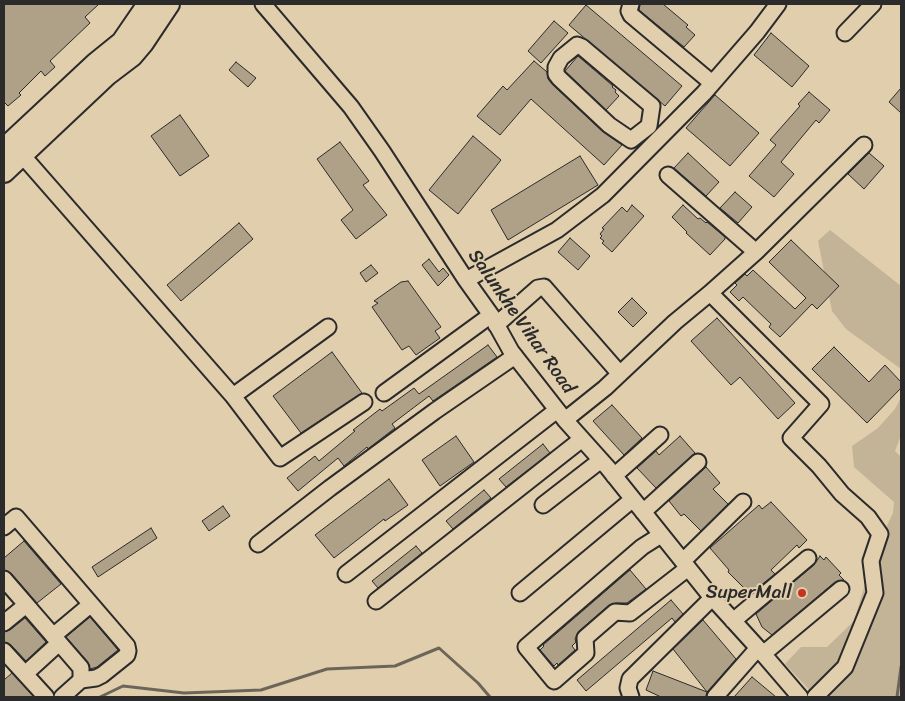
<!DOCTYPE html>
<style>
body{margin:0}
#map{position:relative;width:905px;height:701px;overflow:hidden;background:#e1ceac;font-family:Sriracha,sans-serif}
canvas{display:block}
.frame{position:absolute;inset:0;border:5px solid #2b2b2b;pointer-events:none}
</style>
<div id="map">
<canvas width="905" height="701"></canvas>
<div class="frame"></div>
</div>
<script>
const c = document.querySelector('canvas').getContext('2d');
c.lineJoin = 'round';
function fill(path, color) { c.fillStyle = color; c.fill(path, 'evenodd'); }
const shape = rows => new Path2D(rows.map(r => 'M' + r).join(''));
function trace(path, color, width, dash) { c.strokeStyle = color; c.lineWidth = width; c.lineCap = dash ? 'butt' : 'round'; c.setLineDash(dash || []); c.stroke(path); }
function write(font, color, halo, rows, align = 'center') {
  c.font = font + ' Sriracha,sans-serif'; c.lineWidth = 4; c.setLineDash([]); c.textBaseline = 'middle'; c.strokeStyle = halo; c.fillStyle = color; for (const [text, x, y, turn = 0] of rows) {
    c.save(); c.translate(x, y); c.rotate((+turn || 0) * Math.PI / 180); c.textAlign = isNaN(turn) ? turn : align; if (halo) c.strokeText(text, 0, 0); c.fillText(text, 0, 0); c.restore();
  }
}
const green = shape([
 [830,230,901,286,901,369,846,329,832,311,818,241],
 [901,397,901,435,895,451,901,457,901,697,816,697,785,664,801,647,827,647,854,621,875,551,893,513,894,502,854,467,852,446,878,428,895,409]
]);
const stream = shape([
 [100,697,123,686,184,693,261,690,327,669,395,666,439,648,478,683,490,697],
 [897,697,901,667]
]);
const building = shape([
 [4,4,99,4,85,17,90,23,50,61,55,67,45,76,41,71,19,93,21,95,8,106,4,102,4,4],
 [640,4,663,4,688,25,686,27,695,35,684,47,639,10,640,4],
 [586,5,682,86,665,106,569,25,586,5],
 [554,21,568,33,541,63,528,51,554,21],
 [771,33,809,66,792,87,754,55,771,33],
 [578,56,613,86,612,87,616,90,615,92,619,96,606,110,565,71,578,56],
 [534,61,547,72,548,79,553,85,603,132,622,145,604,165,531,99,500,135,477,116,503,86,507,90,534,61],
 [236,62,256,78,248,87,229,70,236,62],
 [901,88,901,113,889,102,901,88],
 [809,92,830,110,819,123,816,120,781,162,794,174,774,197,749,176,776,145,770,140,800,106,798,104,809,92],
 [715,95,759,133,730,166,686,128,715,95],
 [180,115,209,156,180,176,151,136,180,115],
 [473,136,501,160,458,214,429,190,473,136],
 [340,142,369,181,363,185,387,215,356,239,341,220,353,210,317,159,340,142],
 [688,153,719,182,706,196,674,168,688,153],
 [869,153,884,166,864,189,848,174,869,153],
 [580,156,598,185,508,240,491,210,580,156],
 [735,192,752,207,738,223,720,208,735,192],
 [632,205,644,216,612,252,602,243,604,241,600,238,602,236,600,234,604,229,602,228,622,207,627,212,632,205],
 [683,205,698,219,700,218,706,223,707,222,725,237,725,239,710,255,686,233,687,232,672,217,683,205],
 [239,223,253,239,181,301,167,285,239,223],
 [570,238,590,256,578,270,558,252,570,238],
 [791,240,839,286,817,309,812,304,780,337,769,327,771,324,743,297,739,301,730,292,737,285,735,283,745,274,747,276,753,270,795,309,806,298,769,262,791,240],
 [429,259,439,272,443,268,449,275,438,286,422,265,429,259],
 [371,265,378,273,366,282,360,273,371,265],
 [408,281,441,327,435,331,440,338,416,355,409,346,402,350,372,307,378,303,374,301,401,282,408,281],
 [632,298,647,313,633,327,618,312,632,298],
 [717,318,795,403,778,419,740,377,731,385,691,341,717,318],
 [488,345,497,357,433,401,429,396,392,424,395,428,368,449,367,447,344,466,338,458,298,491,287,478,315,456,319,461,355,431,353,430,380,409,382,411,414,388,419,394,488,345],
 [834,347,869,382,885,365,901,382,901,388,867,423,812,369,834,347],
 [332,352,362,393,301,433,273,396,332,352],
 [612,405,642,438,624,455,593,421,612,405],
 [456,436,474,462,440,486,422,460,456,436],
 [680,436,695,453,656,488,637,468,656,451,659,455,680,436],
 [543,444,550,453,506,487,499,479,543,444],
 [706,467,720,483,713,489,728,504,701,531,684,514,681,516,669,501,706,467],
 [389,479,408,505,385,521,384,519,334,558,315,535,389,479],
 [484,490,491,498,453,529,446,521,484,490],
 [771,502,807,540,799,548,797,545,771,570,775,574,750,594,728,572,729,570,710,548,759,505,762,509,771,502],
 [223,506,230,516,209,531,202,521,223,506],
 [151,528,157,538,98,577,92,567,151,528],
 [24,541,61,584,37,603,11,573,4,570,4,558,24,541],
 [416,546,422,553,378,588,372,581,416,546],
 [820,556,824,560,826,557,841,573,839,575,844,580,835,582,772,635,762,627,756,614,814,565,820,556],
 [630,570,646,589,627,603,616,603,609,605,579,631,575,639,576,642,572,646,575,650,558,665,557,663,554,666,540,650,544,646,543,645,630,570],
 [671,600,683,614,675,622,672,618,586,691,577,680,671,600],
 [90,617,118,650,97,667,90,669,88,662,66,637,90,617],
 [25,618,46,642,26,661,11,645,4,642,4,632,10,630,25,618],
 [703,620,736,659,707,692,673,649,703,620],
 [653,671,707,692,706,697,661,697,646,690,653,671],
 [12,673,34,697,4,697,4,680,12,673],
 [752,677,776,697,734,697,752,677]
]);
const minor = shape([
 [263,4,351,107,382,151,466,280,491,315,511,351,565,420,608,468,709,594,758,648,800,697],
 [631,4,629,11,631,15,712,83],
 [845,33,873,4],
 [577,45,582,47,652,106,649,126,631,140,609,125,559,78,556,74,556,67,561,58,577,45],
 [22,155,233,396,280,458,364,402],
 [668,175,756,252,710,293],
 [756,252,864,145],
 [466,280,557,230,603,195,704,93,757,32,778,4],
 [496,325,538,288,544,287,620,374],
 [384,393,491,315],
 [233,396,328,327],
 [565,420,605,388,675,322,710,293,821,404,791,438,819,466,842,494,868,517,880,534,871,561,875,593,845,667,815,697],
 [614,476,660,435],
 [543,505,601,460],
 [643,512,698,462],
 [4,527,16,517,127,646,128,651,127,655,102,675,96,678,81,680],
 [661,535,642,547,526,647,554,681,586,653,585,638,615,612,630,613,688,568],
 [258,544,330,488,435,411,515,356],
 [683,561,743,502],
 [346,574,557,410],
 [4,579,81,668,81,680,62,697],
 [520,593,633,499],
 [376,601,582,439],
 [733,621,808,558],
 [4,623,26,605],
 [53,636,90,605],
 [4,651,46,697],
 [763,654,841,589],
 [25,674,59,643],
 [631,697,628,688,630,679,712,598],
 [715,697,758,648]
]);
const major = shape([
 [4,149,96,63,122,42,148,4],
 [4,172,107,75,132,56,143,43,169,4]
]);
const markers = [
 [802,593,5,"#c8321e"]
];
const streetNames = [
 ["Salunkhe Vihar Road",521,322,55]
];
const poiNames = [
 ["SuperMall",792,593]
];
fill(green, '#c3b397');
trace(stream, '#6c665a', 3);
fill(building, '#afa088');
trace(building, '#2b2b2b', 1);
trace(minor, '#2b2b2b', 19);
trace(major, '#2b2b2b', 24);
trace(minor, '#e1ceac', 15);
trace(major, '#e1ceac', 20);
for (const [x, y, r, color] of markers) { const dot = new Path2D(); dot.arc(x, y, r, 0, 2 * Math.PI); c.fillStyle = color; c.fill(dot); trace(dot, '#e1ceac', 2); }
write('19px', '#2b2b2b', '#e1ceac', streetNames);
write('19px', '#2b2b2b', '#e1ceac', poiNames, 'right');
</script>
